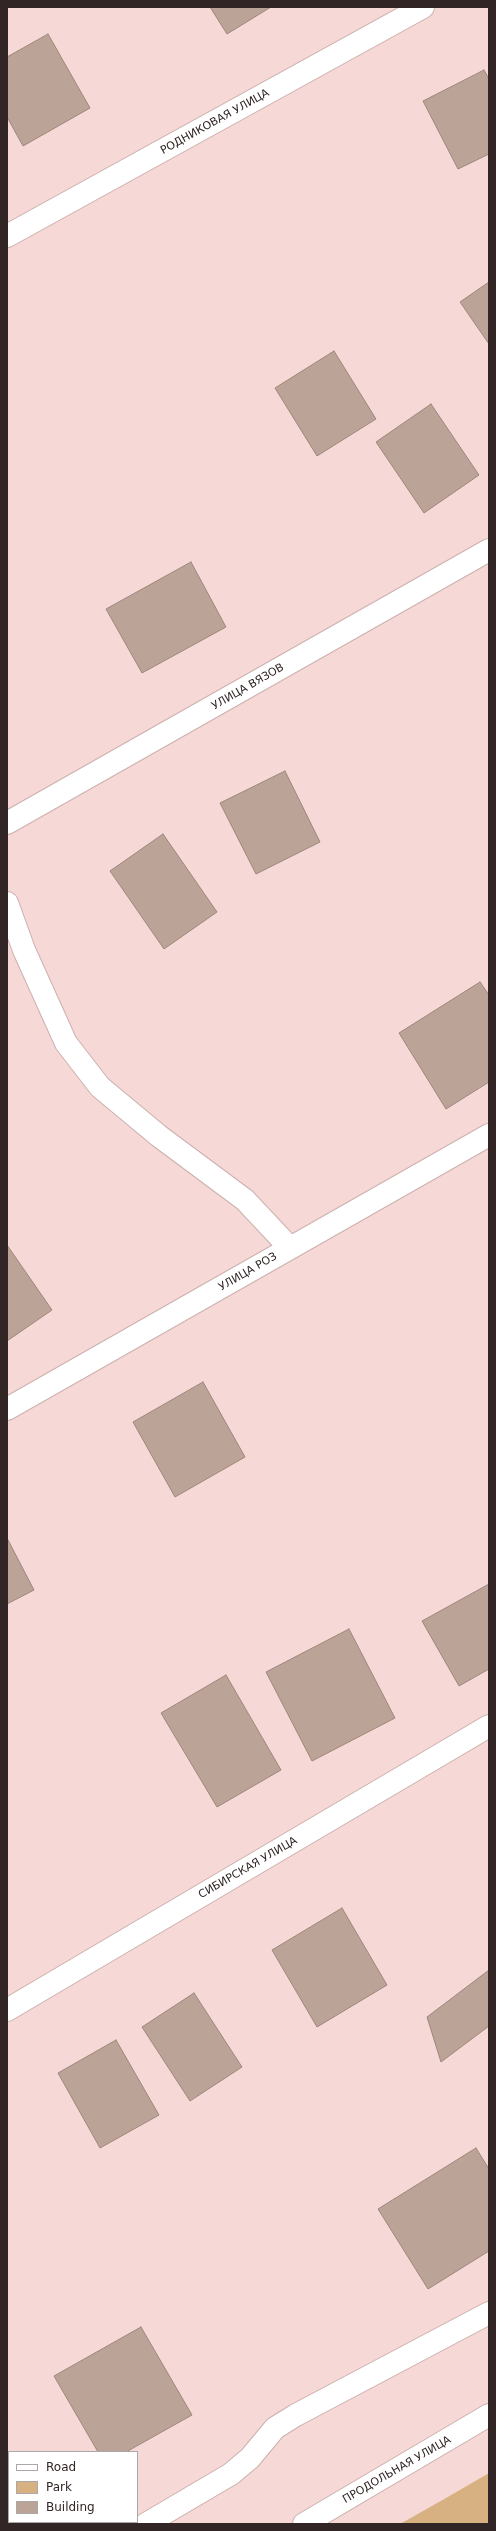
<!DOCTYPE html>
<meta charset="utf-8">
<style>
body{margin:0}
#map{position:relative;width:496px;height:2531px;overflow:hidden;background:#f6d9d6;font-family:"DejaVu Sans",sans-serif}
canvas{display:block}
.frame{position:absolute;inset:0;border:8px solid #312625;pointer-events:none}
.legend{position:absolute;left:8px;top:2451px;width:130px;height:72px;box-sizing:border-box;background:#fff;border:1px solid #ada8a8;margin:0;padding:5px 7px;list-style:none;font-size:12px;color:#312625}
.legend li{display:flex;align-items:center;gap:8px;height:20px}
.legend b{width:20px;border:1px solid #ada8a8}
</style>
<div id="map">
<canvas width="496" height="2531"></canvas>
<div class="frame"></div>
<ul class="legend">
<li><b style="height:5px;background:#fff"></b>Road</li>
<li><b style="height:11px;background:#d7b182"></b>Park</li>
<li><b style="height:11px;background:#bba397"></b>Building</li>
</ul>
</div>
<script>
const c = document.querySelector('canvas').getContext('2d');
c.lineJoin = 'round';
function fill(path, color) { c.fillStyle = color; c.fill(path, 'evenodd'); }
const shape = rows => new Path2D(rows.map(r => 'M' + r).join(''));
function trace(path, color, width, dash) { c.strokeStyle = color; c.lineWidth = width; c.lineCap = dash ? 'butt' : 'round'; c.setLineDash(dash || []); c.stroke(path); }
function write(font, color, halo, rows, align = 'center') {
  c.font = font + ' "DejaVu Sans",sans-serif'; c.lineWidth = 3.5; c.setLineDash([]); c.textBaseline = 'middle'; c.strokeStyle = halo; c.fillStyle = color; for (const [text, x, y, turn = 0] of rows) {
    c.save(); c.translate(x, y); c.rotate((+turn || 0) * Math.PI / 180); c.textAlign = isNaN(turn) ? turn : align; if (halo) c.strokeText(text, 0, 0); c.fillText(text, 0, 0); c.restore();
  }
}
const green = shape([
 [489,2473,489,2524,400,2524,446,2498]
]);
const building = shape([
 [210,7,271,7,227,34,210,7],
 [48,34,90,108,23,146,7,117,7,57,48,34],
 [484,70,489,79,489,154,458,169,423,101,484,70],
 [489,282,489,344,460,302,489,282],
 [334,351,376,419,317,456,275,388,334,351],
 [431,404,479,475,424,513,376,442,431,404],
 [191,562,226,627,142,673,106,609,191,562],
 [285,771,320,842,256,874,220,803,285,771],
 [163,834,217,912,164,949,110,871,163,834],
 [480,982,489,995,489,1082,446,1109,399,1033,480,982],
 [7,1245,52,1310,7,1341,7,1245],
 [203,1382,245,1457,175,1497,133,1422,203,1382],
 [7,1538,34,1590,7,1604,7,1538],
 [489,1584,489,1669,459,1686,422,1621,489,1584],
 [349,1629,395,1718,312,1761,266,1672,349,1629],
 [226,1675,281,1770,217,1807,161,1713,226,1675],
 [342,1908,387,1985,317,2027,272,1950,342,1908],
 [489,1970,489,2026,441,2062,427,2017,489,1970],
 [194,1993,242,2067,190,2101,142,2027,194,1993],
 [116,2040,159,2115,100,2148,58,2073,116,2040],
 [476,2148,489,2169,489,2251,428,2289,378,2209,476,2148],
 [141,2327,192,2415,126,2452,98,2452,54,2376,141,2327]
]);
const minor = shape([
 [7,236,423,7],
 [7,823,489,550],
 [7,903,24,950,66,1043,100,1087,159,1136,245,1200,290,1248],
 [7,1409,489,1135],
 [7,2010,489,1726],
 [7,2463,9,2467],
 [39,2522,40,2524],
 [146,2524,231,2474,250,2458,275,2428,296,2415,489,2313],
 [304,2524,489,2415]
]);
const streetNames = [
 ["РОДНИКОВАЯ УЛИЦА",215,122,-29],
 ["УЛИЦА ВЯЗОВ",248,687,-30],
 ["УЛИЦА РОЗ",248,1272,-30],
 ["СИБИРСКАЯ УЛИЦА",248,1868,-30],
 ["ПРОДОЛЬНАЯ УЛИЦА",397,2470,-30]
];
fill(green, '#d7b182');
fill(building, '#bba397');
trace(building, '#9e867b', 1);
trace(minor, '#ccb0ae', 24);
trace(minor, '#fff', 22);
write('11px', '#312625', '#fff', streetNames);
</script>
